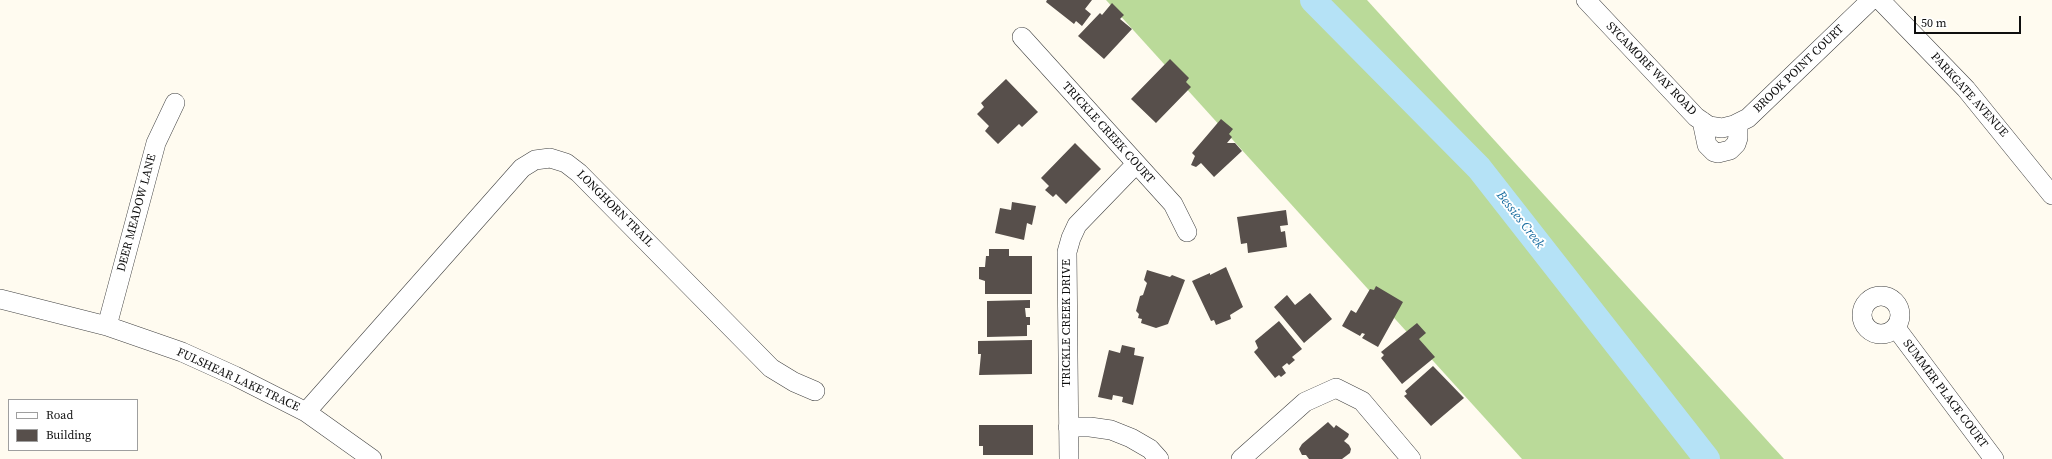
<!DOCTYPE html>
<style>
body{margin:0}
#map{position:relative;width:2052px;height:459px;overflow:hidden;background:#fffbf0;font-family:"Source Serif 4",serif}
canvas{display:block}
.legend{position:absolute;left:8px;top:399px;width:130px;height:52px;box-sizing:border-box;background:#fff;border:1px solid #9f9f9f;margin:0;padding:5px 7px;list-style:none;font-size:12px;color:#0e0e0e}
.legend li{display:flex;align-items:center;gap:8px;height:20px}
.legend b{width:20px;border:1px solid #9f9f9f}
.scale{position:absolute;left:1914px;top:16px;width:107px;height:18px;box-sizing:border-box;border:2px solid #0e0e0e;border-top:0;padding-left:5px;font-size:12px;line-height:14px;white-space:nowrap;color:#0e0e0e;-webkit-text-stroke:3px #fff;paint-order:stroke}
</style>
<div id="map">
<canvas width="2052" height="459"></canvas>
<ul class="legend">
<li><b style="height:5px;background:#fff"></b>Road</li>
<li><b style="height:11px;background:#574f4b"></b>Building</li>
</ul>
<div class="scale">50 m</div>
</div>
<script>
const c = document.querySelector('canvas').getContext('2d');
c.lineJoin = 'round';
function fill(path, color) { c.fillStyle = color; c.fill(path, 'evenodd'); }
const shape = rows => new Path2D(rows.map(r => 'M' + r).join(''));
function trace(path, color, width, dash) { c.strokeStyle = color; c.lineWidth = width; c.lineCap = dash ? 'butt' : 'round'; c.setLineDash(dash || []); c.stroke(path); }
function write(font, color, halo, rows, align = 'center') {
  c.font = font + ' "Source Serif 4",serif'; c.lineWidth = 4; c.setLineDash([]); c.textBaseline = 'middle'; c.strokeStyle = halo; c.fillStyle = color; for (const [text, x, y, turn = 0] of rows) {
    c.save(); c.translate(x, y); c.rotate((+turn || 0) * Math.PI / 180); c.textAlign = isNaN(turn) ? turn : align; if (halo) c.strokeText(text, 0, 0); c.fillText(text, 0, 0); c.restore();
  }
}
const forest = shape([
 [1106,0,1367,0,1784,459,1522,459]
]);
const river = shape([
 [1313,0,1479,168,1707,459]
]);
const building = shape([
 [1047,0,1092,0,1085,9,1091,14,1082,26,1076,21,1074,24,1046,2],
 [1112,3,1124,15,1120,19,1132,29,1104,59,1078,36,1100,13,1102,15],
 [1170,59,1189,78,1186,82,1191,87,1156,123,1131,99],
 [1006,79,1038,112,1022,127,1019,124,998,144,985,131,989,126,977,114,984,107,981,103],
 [1221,119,1233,129,1229,134,1232,137,1227,143,1235,143,1242,151,1214,177,1201,163,1196,167,1191,165,1195,156,1192,153],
 [1075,143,1101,169,1066,204,1056,194,1053,197,1045,190,1049,186,1041,178],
 [1012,202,1036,206,1032,225,1027,223,1024,240,995,233,1000,208,1011,210],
 [1286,210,1288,225,1280,226,1281,232,1285,231,1287,247,1248,253,1247,243,1241,244,1237,217],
 [989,249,1009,249,1009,256,1032,256,1032,294,985,294,985,281,979,279,979,267,985,267,986,256,989,256],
 [1226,267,1243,307,1230,315,1231,319,1216,325,1214,320,1211,321,1192,281,1210,273,1210,275],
 [1147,270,1170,277,1172,275,1185,280,1168,324,1156,328,1141,323,1142,319,1138,318,1139,314,1136,311,1140,296,1143,295,1147,283,1144,280],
 [1376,286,1403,302,1378,347,1362,338,1365,334,1362,333,1360,336,1342,326,1351,310,1356,313,1370,289,1374,290],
 [1310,293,1332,319,1304,343,1274,307,1287,295,1295,305],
 [1030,300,1030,308,1025,308,1026,317,1030,317,1030,325,1027,325,1027,336,987,337,987,301],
 [1279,321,1302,349,1292,357,1295,360,1289,365,1287,363,1282,367,1286,373,1281,377,1279,375,1275,378,1254,352,1258,348,1255,341],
 [1417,323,1426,333,1419,339,1435,357,1402,384,1381,358,1384,355,1381,352],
 [1032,340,1032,374,979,375,981,354,978,354,978,341],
 [1122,345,1135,348,1134,355,1144,357,1133,405,1122,402,1123,397,1113,395,1112,400,1098,397,1109,350,1120,353],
 [1433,366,1464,398,1431,426,1404,396,1407,394,1405,391],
 [1328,422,1334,428,1336,425,1349,434,1348,437,1344,441,1349,445,1351,449,1350,453,1342,459,1309,459,1306,455,1302,455,1299,449,1302,444],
 [979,425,1033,425,1033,455,983,455,983,446,979,446]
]);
const minor = shape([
 [1586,0,1696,117,1709,126,1722,128,1734,125,1748,118,1871,0],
 [1880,0,1966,89,2052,195],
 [1022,37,1173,204,1187,232],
 [1702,121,1707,145,1714,152,1718,153,1730,150,1736,144,1738,138,1738,124],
 '1862 315a19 19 0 1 1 38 0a19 19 0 1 1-38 0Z',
 [0,299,107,326,182,352,235,376,306,412,372,459],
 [107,326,156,143,175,103],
 [1896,328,1994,459],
 [306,412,522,168,535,160,550,158,566,163,579,173,771,368,794,382,815,391],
 [1068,427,1090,427,1111,430,1131,438,1150,449,1159,459],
 [1069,459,1067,252,1071,238,1077,225,1136,164],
 [1241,459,1305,402,1336,388,1362,401,1411,459]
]);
const streetNames = [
 ["SYCAMORE WAY ROAD",1651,69,46],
 ["BROOK POINT COURT",1799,69,-44],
 ["PARKGATE AVENUE",1969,95,48],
 ["TRICKLE CREEK COURT",1108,133,48],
 ["LONGHORN TRAIL",615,209,45],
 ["DEER MEADOW LANE",137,213,-75],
 ["TRICKLE CREEK DRIVE",1067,323,-90],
 ["FULSHEAR LAKE TRACE",238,380,25],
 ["SUMMER PLACE COURT",1945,394,53]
];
const waterNames = [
 ["Bessies Creek",1520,220,52]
];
fill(forest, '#bada99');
trace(river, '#b5e2f6', 26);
fill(building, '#574f4b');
trace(minor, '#414141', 20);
trace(minor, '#fff', 19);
write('12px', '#0e0e0e', '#fff', streetNames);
write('italic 13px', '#186da0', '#fff', waterNames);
</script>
